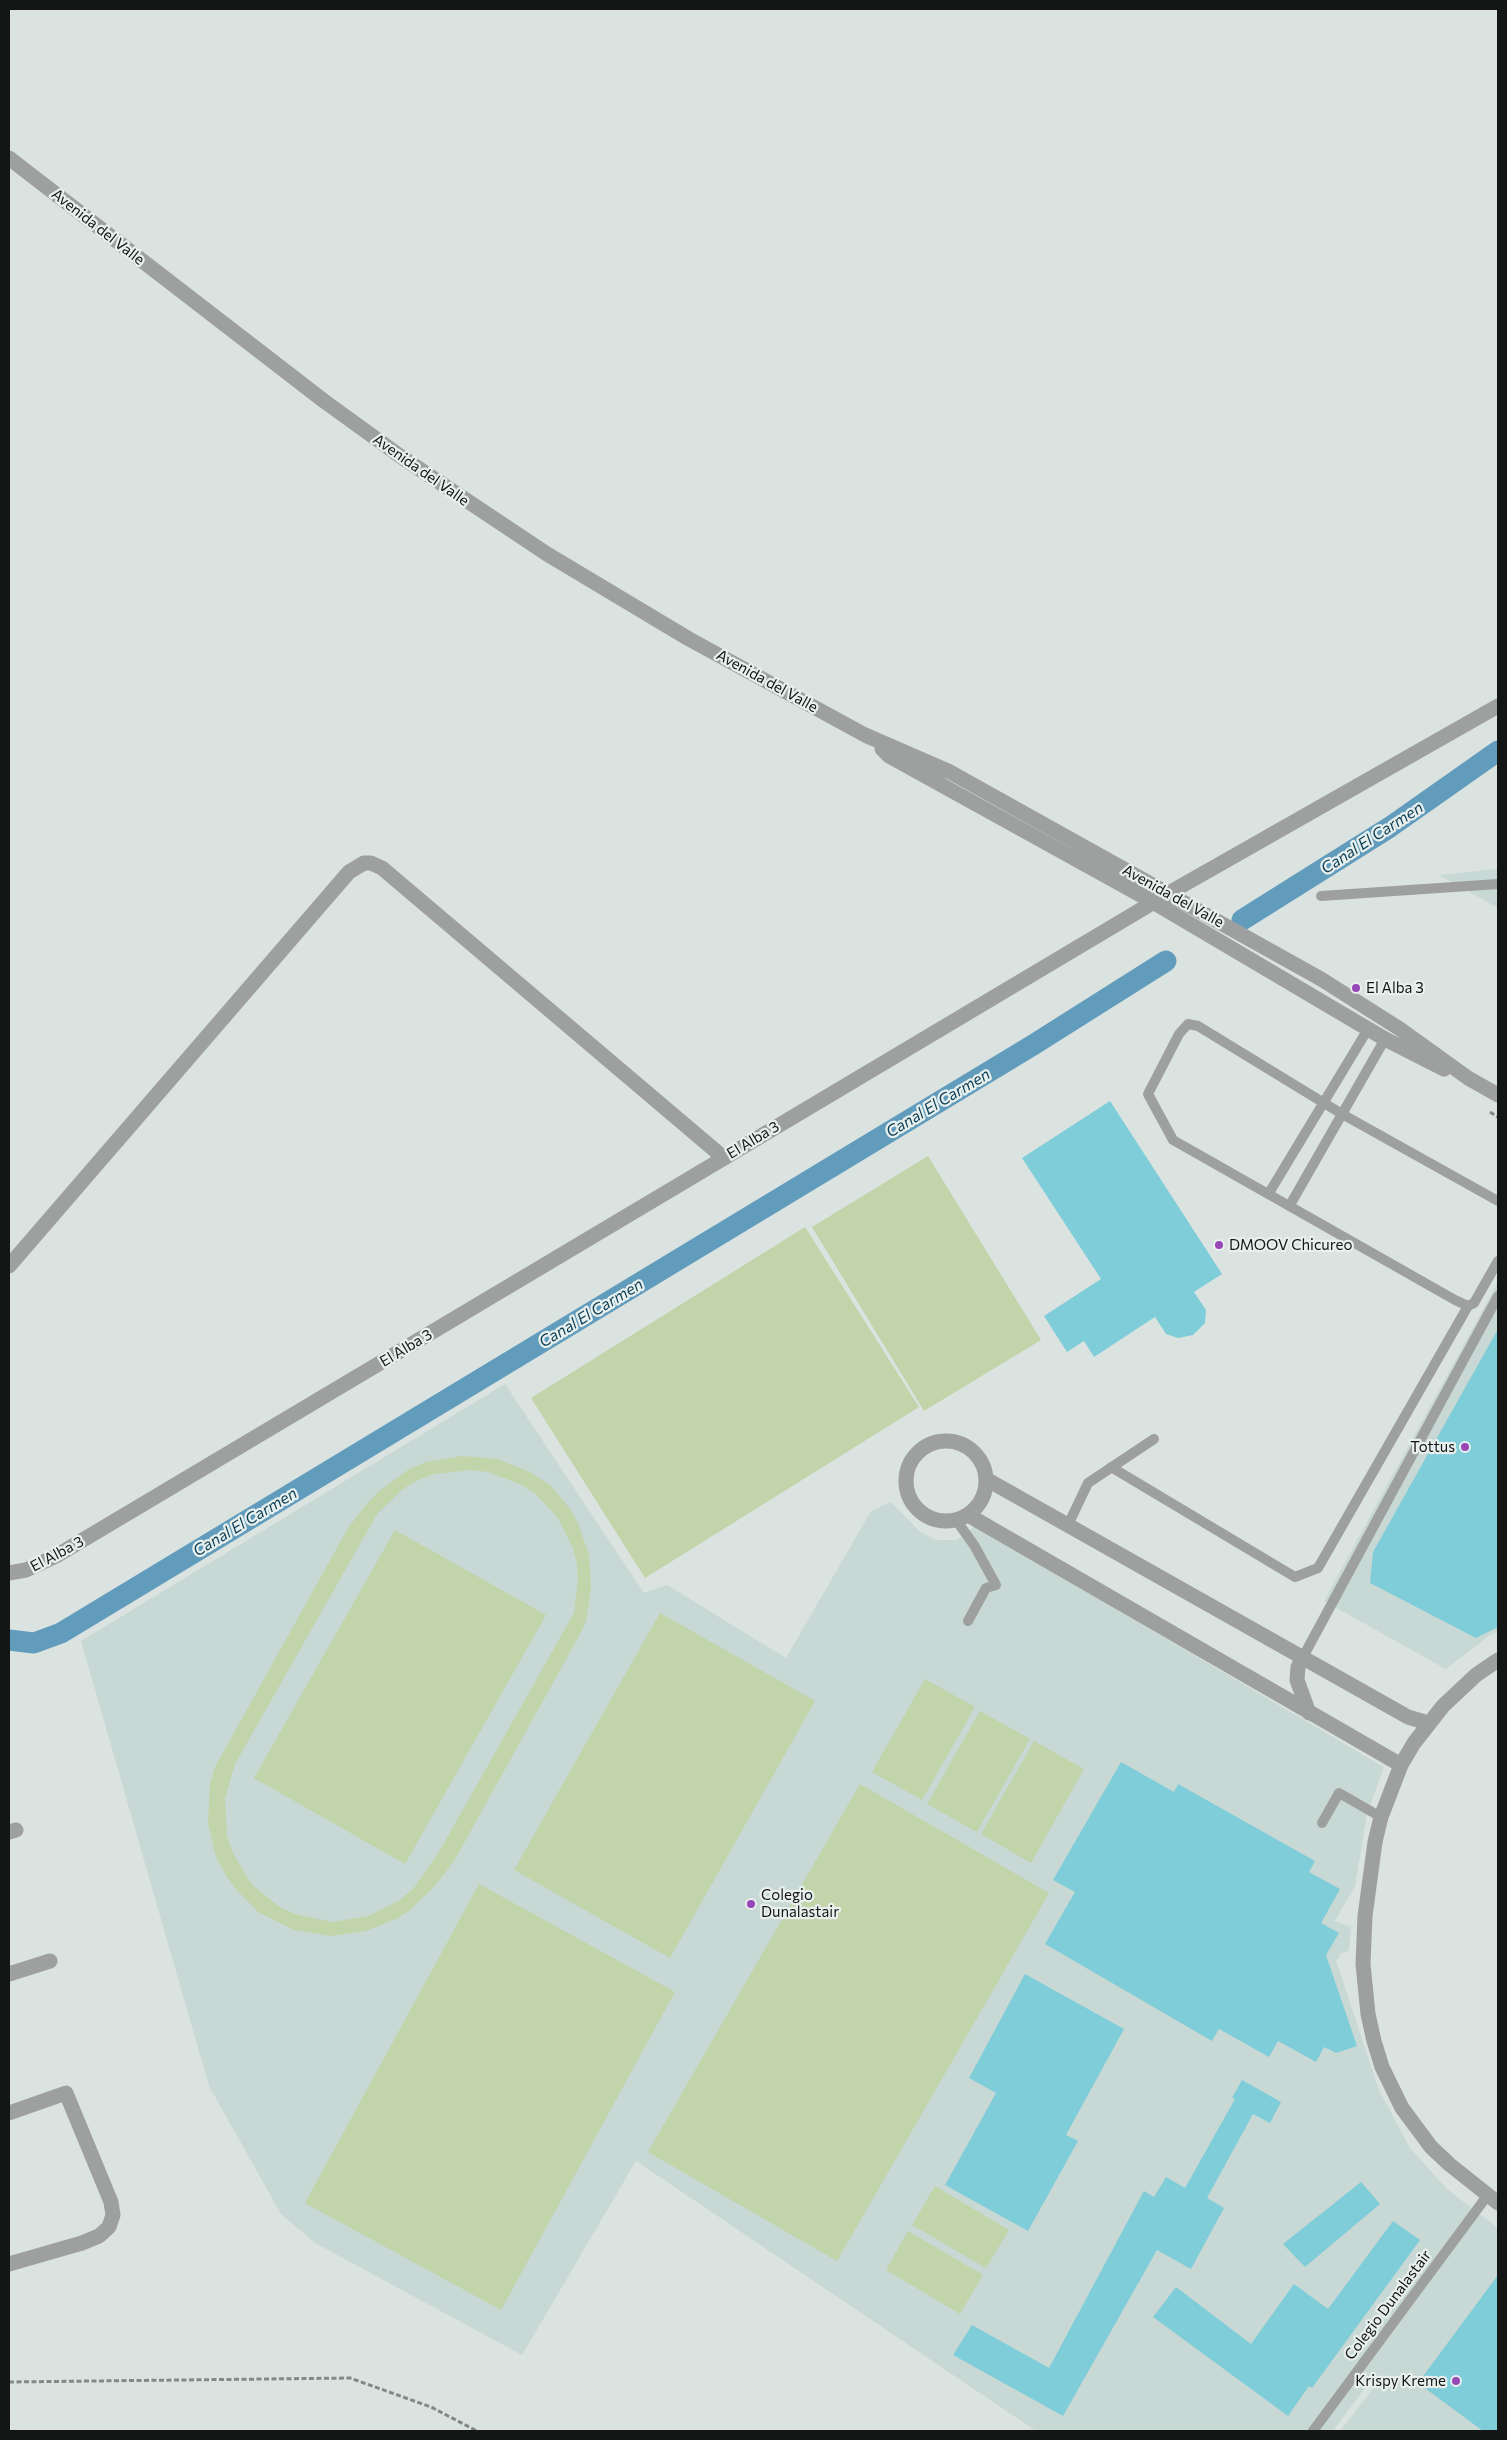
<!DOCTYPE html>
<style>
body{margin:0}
#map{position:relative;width:1507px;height:2440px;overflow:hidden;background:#dbe3e1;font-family:Commissioner,sans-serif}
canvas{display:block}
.frame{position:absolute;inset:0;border:10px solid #141616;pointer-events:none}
</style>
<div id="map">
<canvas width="1507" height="2440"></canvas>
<div class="frame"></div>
</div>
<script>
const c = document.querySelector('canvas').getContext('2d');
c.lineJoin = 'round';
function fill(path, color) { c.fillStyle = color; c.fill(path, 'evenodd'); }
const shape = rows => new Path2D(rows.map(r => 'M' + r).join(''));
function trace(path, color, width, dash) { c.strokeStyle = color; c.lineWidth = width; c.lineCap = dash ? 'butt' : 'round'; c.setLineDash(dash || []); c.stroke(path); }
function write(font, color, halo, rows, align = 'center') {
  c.font = font + ' Commissioner,sans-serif'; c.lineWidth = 4.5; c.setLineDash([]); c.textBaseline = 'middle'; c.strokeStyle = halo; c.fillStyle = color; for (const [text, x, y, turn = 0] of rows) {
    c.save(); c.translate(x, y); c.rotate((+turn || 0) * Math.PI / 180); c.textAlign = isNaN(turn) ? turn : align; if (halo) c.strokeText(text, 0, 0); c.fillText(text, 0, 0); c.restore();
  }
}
const built = shape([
 [1498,869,1498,908,1439,875],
 [1498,1282,1498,1632,1490,1635,1446,1669,1324,1601],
 [505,1384,644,1593,667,1585,786,1658,871,1511,891,1502,920,1532,937,1540,957,1540,975,1526,1384,1767,1367,1814,1355,1886,1335,1921,1351,1927,1349,1951,1339,1954,1340,1958,1336,1960,1379,2090,1410,2148,1447,2189,1498,2228,1498,2431,1340,2431,1379,2381,1373,2377,1333,2431,1036,2431,636,2161,522,2355,315,2243,281,2214,209,2086,81,1641]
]);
const green = shape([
 [928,1156,1041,1340,924,1411,812,1227],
 [805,1227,919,1407,645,1578,531,1398],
 [462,1456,497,1459,530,1472,551,1486,570,1509,578,1523,589,1555,591,1588,586,1621,579,1636,454,1861,435,1886,411,1909,398,1918,366,1931,331,1936,294,1930,258,1912,234,1887,224,1872,216,1857,208,1823,210,1785,215,1767,348,1528,365,1506,378,1492,408,1470,426,1462],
 [471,1470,488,1472,522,1485,536,1494,558,1518,573,1548,577,1564,578,1580,574,1613,439,1852,414,1888,400,1900,369,1916,333,1922,298,1915,281,1908,252,1885,233,1853,227,1836,225,1799,235,1764,377,1514,403,1489,418,1480,435,1474],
 [395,1530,546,1615,405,1864,254,1778],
 [660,1613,815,1701,670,1958,514,1870],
 [925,1679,975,1707,922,1800,872,1772],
 [980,1711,1030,1739,977,1832,927,1804],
 [1034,1741,1084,1769,1031,1863,981,1834],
 [860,1784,1049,1893,837,2261,648,2152],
 [479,1884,675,1992,501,2310,305,2203],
 [935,2186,1009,2230,986,2268,912,2225],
 [908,2231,983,2275,960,2314,886,2270]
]);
const canal = shape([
 [1242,920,1390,827,1498,751],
 [9,1640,34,1643,61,1633,1033,1045,1166,961]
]);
const building = shape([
 [1110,1101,1222,1274,1194,1292,1206,1310,1205,1323,1193,1335,1178,1338,1166,1334,1155,1317,1094,1357,1084,1341,1067,1352,1044,1316,1101,1279,1022,1158],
 [1498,1329,1498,1627,1476,1638,1370,1583,1373,1552],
 [1121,1762,1174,1792,1178,1784,1315,1861,1309,1872,1340,1889,1321,1923,1339,1933,1326,1955,1357,2046,1336,2053,1324,2047,1316,2062,1278,2041,1269,2057,1219,2029,1212,2041,1045,1944,1075,1892,1053,1880],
 [1025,1974,1124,2029,1066,2135,1078,2141,1028,2231,945,2185,996,2093,969,2078],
 [1242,2080,1281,2102,1270,2123,1253,2114,1207,2198,1224,2208,1191,2269,1157,2250,1063,2416,953,2355,972,2325,1049,2368,1144,2191,1154,2197,1166,2177,1185,2188,1235,2099,1232,2098],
 [1361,2182,1380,2204,1305,2267,1283,2244],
 [1393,2221,1420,2240,1312,2388,1309,2386,1288,2416,1153,2317,1176,2287,1251,2344,1294,2284,1328,2309],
 [1498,2275,1498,2431,1483,2431,1418,2383]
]);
const path = shape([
 [1490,1112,1498,1117],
 [9,2382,350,2378,431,2407,477,2431]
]);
const service = shape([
 [1321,896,1498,884],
 [1269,1193,1368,1029],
 [1498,1201,1342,1114,1198,1026,1188,1024,1179,1034,1148,1094,1173,1140,1455,1300,1468,1306,1474,1303,1498,1261],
 [1290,1205,1385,1039],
 [1111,1467,1295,1577,1318,1568,1468,1306],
 [956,1520,974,1545,996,1585,986,1588,968,1621],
 [1068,1525,1088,1483,1154,1439],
 [1303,1657,1498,1296],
 [1322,1823,1339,1793,1381,1817],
 [1313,2431,1487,2196]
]);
const minor = shape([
 [9,1266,349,872,364,863,371,863,382,868,724,1158],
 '906 1481a40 40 0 1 1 80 0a40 40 0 1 1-80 0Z',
 [986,1479,1408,1717,1428,1723],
 [968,1515,1401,1765],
 [9,1573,26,1570,56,1556,1169,893,1498,706],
 [1303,1657,1298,1667,1297,1680,1309,1713],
 [1498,1660,1476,1675,1443,1706,1414,1743,1401,1765,1381,1817,1375,1842,1365,1916,1363,1964,1368,2014,1374,2041,1382,2067,1402,2108,1431,2147,1449,2164,1498,2203],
 [9,1832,16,1830],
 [9,1974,50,1961],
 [9,2113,66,2093,111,2202,113,2215,109,2227,99,2236,82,2243,9,2264]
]);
const tertiary = shape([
 [9,158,324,401,400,456,547,554,689,639,865,735,950,772,1321,979,1400,1029,1468,1078,1498,1095],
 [882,749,889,756,1153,902,1385,1039,1444,1069]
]);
const markers = [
 [1356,988,5,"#9746b5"],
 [1219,1245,5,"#9746b5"],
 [1465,1447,5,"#9746b5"],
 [751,1904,5,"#9746b5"],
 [1456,2381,5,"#9746b5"]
];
const streetNames = [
 ["Avenida del Valle",98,227,38],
 ["Avenida del Valle",421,470,35],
 ["Avenida del Valle",767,681,29],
 ["Avenida del Valle",1173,896,29],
 ["El Alba 3",753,1140,-31],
 ["El Alba 3",406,1348,-31],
 ["El Alba 3",57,1554,-28],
 ["Colegio Dunalastair",1388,2305,-53]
];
const poiNames = [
 ["El Alba 3",1366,988],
 ["DMOOV Chicureo",1229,1245],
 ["Tottus",1455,1447,"right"],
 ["Colegio",761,1895],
 ["Dunalastair",761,1912],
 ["Krispy Kreme",1446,2381,"right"]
];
const waterNames = [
 ["Canal El Carmen",1372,838,-33],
 ["Canal El Carmen",938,1103,-31],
 ["Canal El Carmen",591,1313,-31],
 ["Canal El Carmen",245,1522,-31]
];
fill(built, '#c8d8d5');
fill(green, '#c2d4a9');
trace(canal, '#629cbd', 21);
fill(building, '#7fcdd8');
trace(path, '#838988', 3, [5, 2.5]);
trace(service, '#9da09e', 10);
trace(minor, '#9da09e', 15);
trace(tertiary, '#9da09e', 15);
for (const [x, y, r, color] of markers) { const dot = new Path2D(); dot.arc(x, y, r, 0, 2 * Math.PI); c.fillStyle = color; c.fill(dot); trace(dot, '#e8f0ee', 2); }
write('15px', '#141616', '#e8f0ee', streetNames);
write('15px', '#141616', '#e8f0ee', poiNames, 'left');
write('italic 16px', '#0c3e56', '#e8f0ee', waterNames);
</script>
